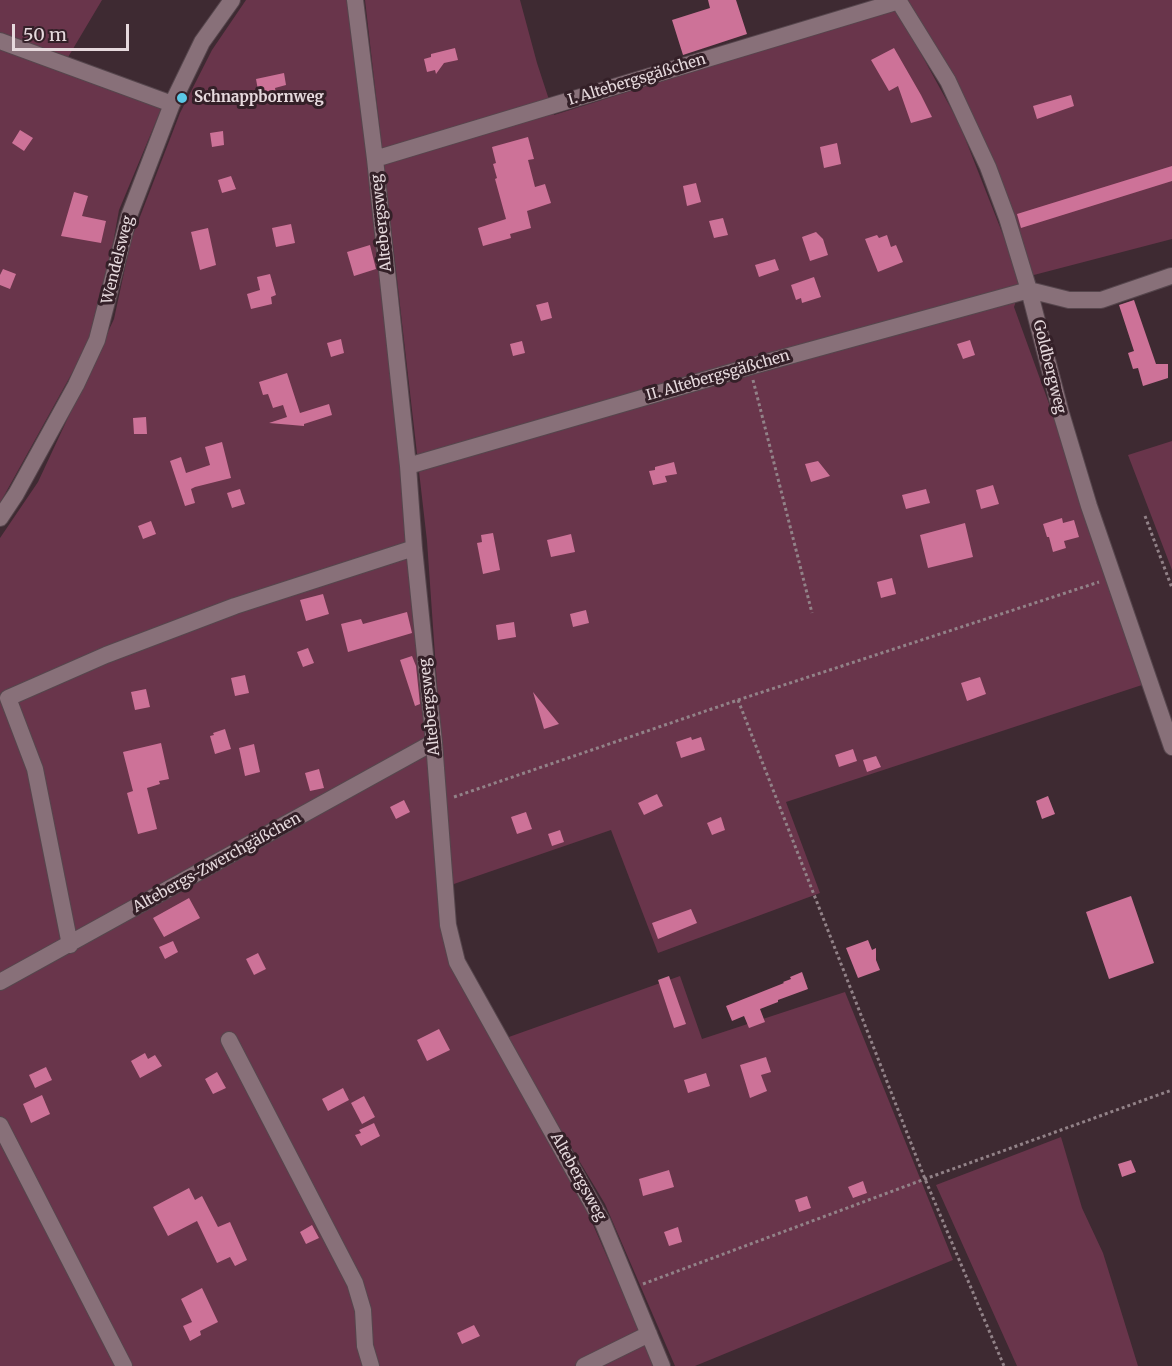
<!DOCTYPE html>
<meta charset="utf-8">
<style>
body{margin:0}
#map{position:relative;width:1172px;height:1366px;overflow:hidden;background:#3e2a32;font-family:Merriweather,serif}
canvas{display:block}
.scale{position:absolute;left:12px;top:24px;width:117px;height:27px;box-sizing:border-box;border:3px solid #e6d9dd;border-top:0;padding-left:8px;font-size:18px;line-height:21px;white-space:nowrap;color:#e6d9dd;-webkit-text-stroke:4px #342028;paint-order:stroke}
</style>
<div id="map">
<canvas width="1172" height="1366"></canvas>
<div class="scale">50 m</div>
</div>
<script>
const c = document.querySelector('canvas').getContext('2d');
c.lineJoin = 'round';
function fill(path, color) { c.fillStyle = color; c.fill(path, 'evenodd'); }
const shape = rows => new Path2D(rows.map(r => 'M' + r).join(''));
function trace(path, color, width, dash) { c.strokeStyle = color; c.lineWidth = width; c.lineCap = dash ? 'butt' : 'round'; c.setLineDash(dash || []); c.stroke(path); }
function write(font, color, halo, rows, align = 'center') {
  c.font = font + ' Merriweather,serif'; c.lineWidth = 6; c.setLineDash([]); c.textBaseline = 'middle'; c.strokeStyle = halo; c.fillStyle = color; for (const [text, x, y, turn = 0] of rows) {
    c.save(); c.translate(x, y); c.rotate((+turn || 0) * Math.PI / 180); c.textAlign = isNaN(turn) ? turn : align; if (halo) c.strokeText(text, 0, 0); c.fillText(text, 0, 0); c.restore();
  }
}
const green = shape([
 [0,0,102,0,61,69,162,107,119,210,101,310,82,355,0,503],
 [246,0,348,0,371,165,410,544,443,928,587,1211,655,1366,0,1366,0,538,38,482,114,319,131,240,180,113,212,50],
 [365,0,520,0,537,63,554,115,896,8,959,123,1022,283,1014,307,1069,459,1142,685,786,802,820,893,658,953,611,830,451,885,427,541],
 [904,0,1172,0,1172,239,1030,276],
 [1172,441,1172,570,1128,455],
 [680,976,702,1039,845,992,953,1260,695,1366,675,1366,605,1204,506,1038],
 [1061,1137,1082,1208,1103,1253,1138,1366,1017,1366,936,1185]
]);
const building = shape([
 [708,0,736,0,747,34,683,55,672,20,710,8],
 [455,48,458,60,444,63,436,74,435,70,427,72,424,59,431,57,431,54],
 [894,48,921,95,932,117,911,123,898,86,889,91,871,60],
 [284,73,286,85,275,88,276,93,259,96,256,79],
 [1071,95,1074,106,1037,119,1033,106],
 [20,130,33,138,24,151,12,143],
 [223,131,224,145,212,147,210,133],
 [528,137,534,159,528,160,535,187,545,184,551,203,527,211,531,228,510,234,511,238,483,246,478,228,506,219,495,179,497,178,493,164,496,163,492,147],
 [837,143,841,164,824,168,820,147],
 [1172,166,1172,181,1021,228,1017,214],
 [231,176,236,189,222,193,218,180],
 [696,183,701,202,687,206,683,186],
 [74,192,88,196,82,216,106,221,101,243,61,236],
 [723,218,728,235,714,238,709,221],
 [291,224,295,243,276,247,272,228],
 [208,228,216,265,200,270,191,232],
 [816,232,823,239,828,255,810,261,802,237],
 [877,235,879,238,887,235,891,247,896,245,903,262,878,272,865,239],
 [370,245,376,269,354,276,347,252],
 [775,259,779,270,759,277,755,265],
 [3,269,16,274,10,289,0,285,0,275],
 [270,274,276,295,271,297,272,304,251,309,247,294,260,290,257,277],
 [814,277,821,297,802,303,801,298,796,300,791,285],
 [1134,300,1156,364,1168,364,1168,378,1143,386,1138,368,1133,369,1128,353,1134,351,1119,305],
 [548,302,552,318,541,321,536,305],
 [341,339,344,353,331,357,327,343],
 [970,340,975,355,963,359,957,344],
 [522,341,525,353,513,356,510,344],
 [287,373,300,413,329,404,332,415,304,424,304,426,269,423,287,417,283,405,273,408,268,394,263,395,259,382],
 [146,417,147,434,134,434,133,418],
 [222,442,231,478,195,487,191,489,195,503,185,506,170,461,181,457,186,473,210,465,205,447],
 [818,461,830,476,811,482,805,464],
 [674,462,677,474,665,476,667,482,653,485,649,471,655,470,655,467],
 [993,485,999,504,981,509,976,490],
 [240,489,245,504,232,508,227,493],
 [926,489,930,503,906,509,902,495],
 [1062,518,1063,523,1074,520,1079,537,1064,541,1066,548,1053,552,1049,537,1047,537,1043,524],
 [151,521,156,534,143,539,138,526],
 [965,523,973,557,928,568,920,535],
 [493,533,500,570,483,574,477,543,482,542,481,535],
 [571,534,575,552,551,557,547,540],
 [892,578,896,594,881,598,877,582],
 [323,594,329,614,306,621,300,600],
 [586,610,589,623,573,627,570,614],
 [407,612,412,633,348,652,341,624,361,619,363,624],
 [514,622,516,637,498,640,496,625],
 [308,648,314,663,303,667,297,652],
 [412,656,416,666,420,704,415,706,400,660],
 [245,675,249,693,235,696,231,678],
 [980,677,986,694,967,701,961,683],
 [146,689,150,707,135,710,131,692],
 [533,692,559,724,544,729],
 [225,729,231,749,215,754,210,736,214,735,213,733],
 [691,737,692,740,701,737,705,750,681,758,676,742],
 [161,743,169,779,159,781,160,784,147,788,157,829,138,834,127,793,133,791,123,752],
 [254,744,260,772,245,776,239,748],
 [853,749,857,761,839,767,835,755],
 [876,756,881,767,867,772,863,760],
 [319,769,324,788,310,791,305,773],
 [657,794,663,806,644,815,638,803],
 [1048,796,1055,814,1042,819,1036,801],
 [404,800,410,812,396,819,390,807],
 [526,812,532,829,517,834,511,817],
 [721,817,725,830,712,835,707,823],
 [560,830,564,842,552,846,548,834],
 [1131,896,1154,963,1109,979,1086,912],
 [189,898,200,918,164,937,153,918],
 [691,909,697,923,658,939,652,923],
 [868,940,872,950,876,948,876,960,880,970,858,978,846,948],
 [173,941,178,952,165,959,159,947],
 [258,953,266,969,254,975,246,959],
 [802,972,808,989,778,1000,778,1002,760,1009,765,1022,749,1028,744,1016,732,1021,726,1006,784,983,783,982,791,979,790,977],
 [669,976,686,1024,674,1028,658,980],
 [439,1029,450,1050,427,1061,417,1040],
 [145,1053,148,1059,155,1055,162,1066,140,1078,131,1061],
 [766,1057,771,1072,761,1075,767,1091,750,1098,740,1065],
 [46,1067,52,1080,35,1088,29,1075],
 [217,1072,226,1088,213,1094,205,1079],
 [706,1073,710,1086,688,1093,684,1080],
 [343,1088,349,1100,328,1111,322,1099],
 [42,1095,50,1114,31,1123,23,1104],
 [364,1096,375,1117,362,1124,351,1103],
 [374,1123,380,1136,361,1146,355,1135,361,1133,359,1130],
 [1131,1160,1136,1172,1122,1177,1118,1164],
 [669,1170,674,1187,643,1196,639,1179],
 [863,1181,867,1193,853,1198,848,1187],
 [189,1188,195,1200,202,1196,218,1227,230,1222,247,1260,235,1266,230,1257,217,1263,197,1221,168,1236,153,1207],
 [807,1196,811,1208,799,1212,795,1200],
 [312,1225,319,1238,306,1244,300,1232],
 [678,1227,682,1242,669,1246,664,1232],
 [202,1288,218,1322,200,1331,201,1335,190,1341,183,1326,192,1322,181,1299],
 [474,1325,480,1336,462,1344,457,1333]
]);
const path = shape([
 [753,380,812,613],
 [1145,516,1172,588],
 [738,700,925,1179,1004,1366],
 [454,797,738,700,1099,582],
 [643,1284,925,1179,1172,1090]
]);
const minor = shape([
 [355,0,375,159,408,466,414,548,434,742,448,925,457,962,603,1223,662,1366],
 [898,0,948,81,988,167,1007,218,1029,290,1061,413,1089,506,1172,747],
 [0,41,172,104],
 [375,159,899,1],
 [408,466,749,367,1029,290,1069,300,1101,300,1171,276],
 [0,518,16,494,76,385,97,340,129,216,172,104,202,42,232,0],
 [70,945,35,769,8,698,106,655,235,606,414,548],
 [0,982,434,742],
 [229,1040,355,1283,363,1310,365,1346,371,1366],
 [0,1125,124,1366],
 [584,1366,649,1334]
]);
const markers = [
 [182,98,6,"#5bc8e6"]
];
const streetNames = [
 ["I. Altebergsgäßchen",637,80,-17],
 ["Altebergsweg",382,223,-96],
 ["Wendelsweg",118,260,-76],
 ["Goldbergweg",1049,367,76],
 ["II. Altebergsgäßchen",718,376,-16],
 ["Altebergsweg",430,707,-96],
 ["Altebergs-Zwerchgäßchen",217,863,-29],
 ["Altebergsweg",578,1177,61]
];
const poiNames = [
 ["Schnappbornweg",194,98]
];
fill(green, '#69354b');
fill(building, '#cd7298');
trace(minor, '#56464d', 18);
trace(path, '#928288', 3, [3, 3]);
trace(minor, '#887079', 16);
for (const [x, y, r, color] of markers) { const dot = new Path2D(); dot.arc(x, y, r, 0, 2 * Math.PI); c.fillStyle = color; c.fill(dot); trace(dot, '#342028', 2); }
write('15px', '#e6d9dd', '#342028', streetNames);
write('bold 15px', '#e6d9dd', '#342028', poiNames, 'left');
</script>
